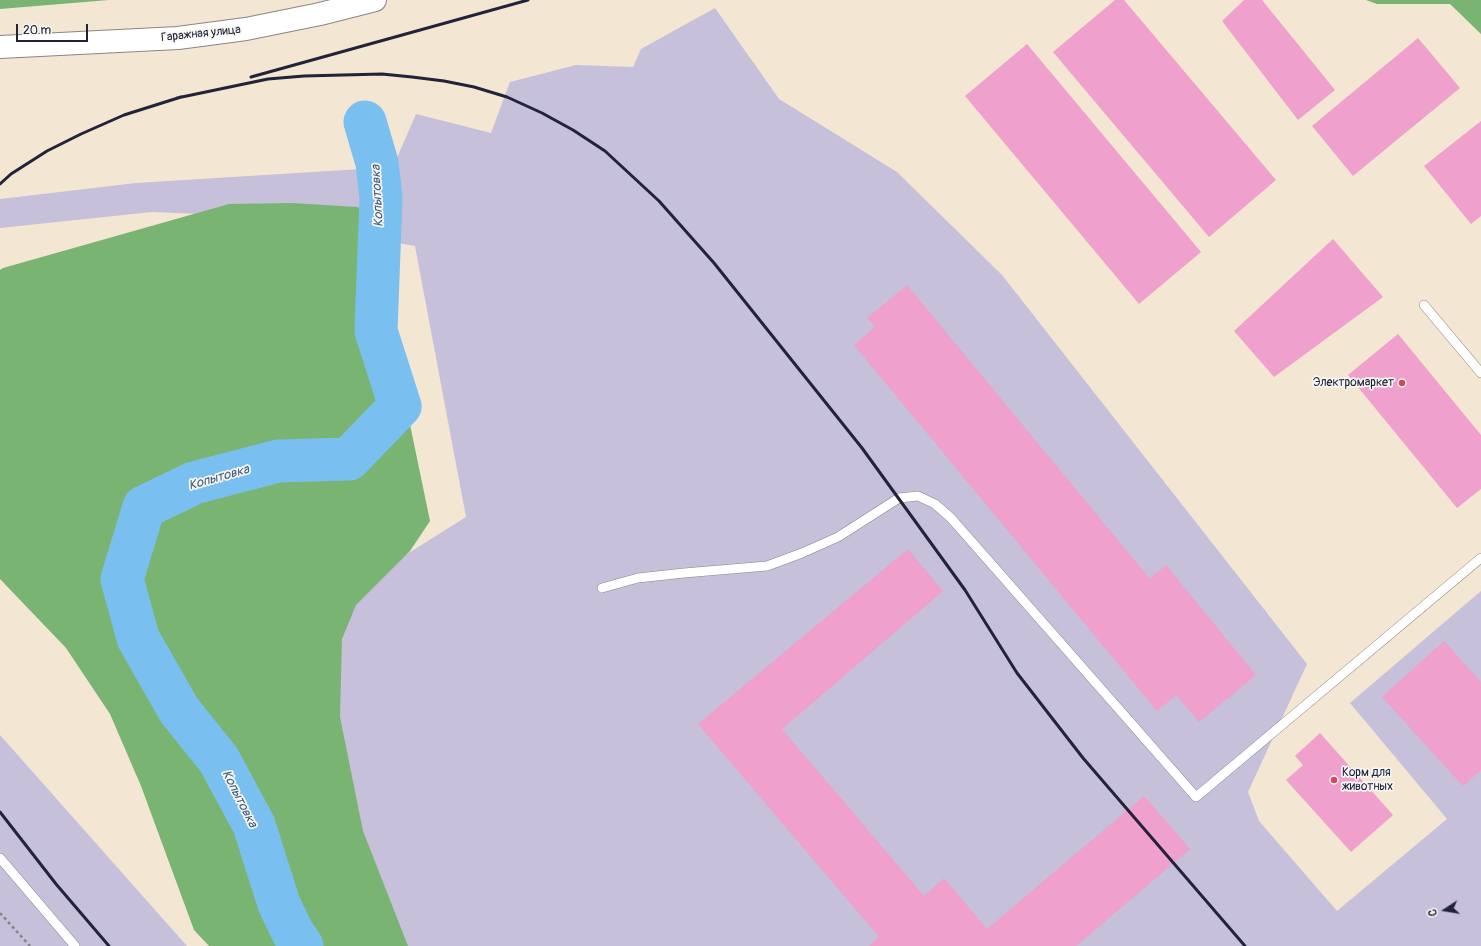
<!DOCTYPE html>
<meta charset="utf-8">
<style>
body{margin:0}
#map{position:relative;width:1481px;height:946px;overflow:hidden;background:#f3e6d3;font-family:Pangolin,sans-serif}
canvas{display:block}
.north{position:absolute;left:1425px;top:890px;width:40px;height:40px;-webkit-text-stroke:3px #f6f6f2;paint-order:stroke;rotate:258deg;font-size:11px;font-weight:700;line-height:16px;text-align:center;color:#22223b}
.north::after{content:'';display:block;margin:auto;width:14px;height:18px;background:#22223b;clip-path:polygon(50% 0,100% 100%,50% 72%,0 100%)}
.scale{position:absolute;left:16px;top:24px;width:72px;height:18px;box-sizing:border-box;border:2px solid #22223b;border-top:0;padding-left:5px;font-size:12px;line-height:14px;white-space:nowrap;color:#22223b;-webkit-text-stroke:3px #f6f6f2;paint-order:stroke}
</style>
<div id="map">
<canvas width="1481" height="946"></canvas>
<div class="north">С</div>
<div class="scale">20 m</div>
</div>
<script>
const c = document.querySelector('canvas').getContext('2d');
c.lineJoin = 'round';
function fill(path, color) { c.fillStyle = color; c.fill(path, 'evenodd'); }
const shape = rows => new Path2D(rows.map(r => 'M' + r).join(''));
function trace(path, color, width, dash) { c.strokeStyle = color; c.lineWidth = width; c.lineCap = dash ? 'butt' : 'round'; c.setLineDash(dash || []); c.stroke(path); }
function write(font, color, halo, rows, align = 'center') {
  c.font = font + ' Pangolin,sans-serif'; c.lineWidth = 3.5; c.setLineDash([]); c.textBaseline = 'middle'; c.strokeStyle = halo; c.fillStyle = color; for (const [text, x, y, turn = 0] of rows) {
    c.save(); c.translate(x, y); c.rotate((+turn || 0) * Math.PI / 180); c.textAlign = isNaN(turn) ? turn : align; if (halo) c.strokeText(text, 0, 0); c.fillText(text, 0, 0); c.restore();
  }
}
const industrial = shape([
 [715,8,779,99,897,172,1002,275,1307,664,1248,792,1259,821,1337,911,1447,819,1350,703,1481,591,1481,946,335,946,257,648,466,517,415,246,245,216,152,212,0,228,0,199,136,183,393,167,416,114,491,133,510,82,576,65,633,67,641,49],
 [0,735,187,946,0,946]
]);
const forest = shape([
 [0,0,109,0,0,9],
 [1366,0,1481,0,1481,34,1450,4,1377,4],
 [292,203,357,207,389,218,390,328,430,521,410,551,356,605,342,639,340,717,363,831,408,946,209,946,194,930,141,786,110,714,66,648,0,579,0,270,3,268,229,204]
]);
const river = shape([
 [302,946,293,933,279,904,254,825,219,760,179,710,138,638,122,579,144,507,194,483,278,461,349,459,400,406,376,331,381,198,377,163,365,122]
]);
const building = shape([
 [1115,0,1124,0,1276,180,1209,237,1053,52],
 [1244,0,1262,0,1335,90,1298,120,1222,21],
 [1418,38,1460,88,1353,176,1312,126],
 [1027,44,1201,252,1139,304,965,96],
 [1481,121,1481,216,1471,224,1424,166],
 [1333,239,1383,297,1274,377,1234,331],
 [907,285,1150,579,1166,565,1256,675,1199,722,1176,695,1157,711,854,345,875,327,867,318],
 [1398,334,1481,435,1481,489,1457,508,1348,375],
 [908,549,943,591,782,729,924,896,944,878,987,929,1144,796,1190,849,1076,946,869,946,879,937,698,724],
 [1444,641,1481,682,1481,770,1463,786,1382,697],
 [1320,733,1393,815,1351,852,1286,780,1303,765,1295,756]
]);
const path = shape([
 [0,913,30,946]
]);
const lane = shape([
 [1424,305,1481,373],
 [602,588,638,578,684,573,767,566,802,553,838,537,899,498,918,496,935,504,951,518,1196,797,1481,558],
 [0,858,75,946]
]);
const secondary = shape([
 [0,47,178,38,246,29,320,14,375,0]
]);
const rail = shape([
 [251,77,528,0],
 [177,98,268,79,304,76,382,74,412,77,444,81,474,87,507,97,542,113,573,130,605,151,659,201,714,263,862,448,965,590,1017,673,1083,758,1245,946],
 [0,184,11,174,47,151,81,134,124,115,181,97],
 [0,812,56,884,109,946]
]);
const markers = [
 [1402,383,4,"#d1495b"],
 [1334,780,4,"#d1495b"]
];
const streetNames = [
 ["Гаражная улица",201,34,-6]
];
const poiNames = [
 ["Электромаркет",1394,383],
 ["Корм для",1342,773,"left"],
 ["животных",1342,787,"left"]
];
const waterNames = [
 ["Копытовка",378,196,-93],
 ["Копытовка",219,478,-16],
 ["Копытовка",239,799,63]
];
fill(industrial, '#c6c0da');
fill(forest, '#7ab472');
trace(river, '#79c0f1', 43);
fill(building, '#efa0cc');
trace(lane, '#8a8487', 10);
trace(secondary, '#8a8487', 24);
trace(path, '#8a8487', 2.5, [3, 3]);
trace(lane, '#fff', 9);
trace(secondary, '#fff', 22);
trace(rail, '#22223b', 3);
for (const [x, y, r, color] of markers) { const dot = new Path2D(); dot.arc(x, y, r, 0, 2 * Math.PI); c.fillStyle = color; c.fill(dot); trace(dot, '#f6f6f2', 1.5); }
write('12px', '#22223b', '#f6f6f2', streetNames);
write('12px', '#22223b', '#f6f6f2', poiNames, 'right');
write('italic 13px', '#40597b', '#f6f6f2', waterNames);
</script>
